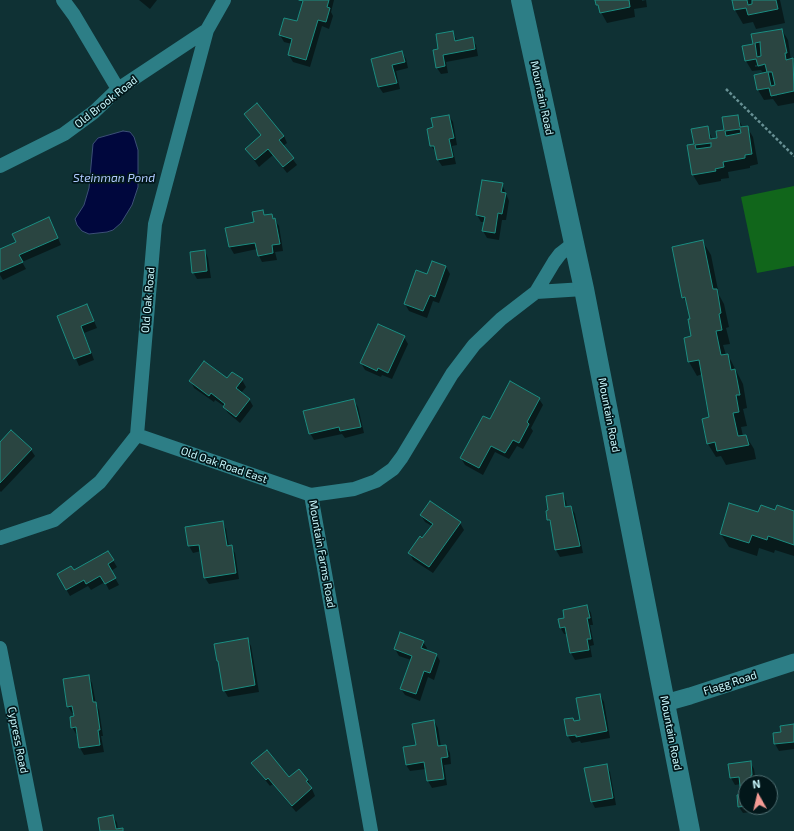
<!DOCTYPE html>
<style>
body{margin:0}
#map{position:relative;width:794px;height:831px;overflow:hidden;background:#0f3134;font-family:"Exo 2",sans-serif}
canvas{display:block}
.north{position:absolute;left:738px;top:775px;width:40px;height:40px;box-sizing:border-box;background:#02171a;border:1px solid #517174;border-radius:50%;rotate:352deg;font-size:11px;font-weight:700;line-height:16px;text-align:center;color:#c8f7fc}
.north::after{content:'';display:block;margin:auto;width:14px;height:18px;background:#f59c95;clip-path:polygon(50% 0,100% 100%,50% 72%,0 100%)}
</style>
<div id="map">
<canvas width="794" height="831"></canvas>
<div class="north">N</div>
</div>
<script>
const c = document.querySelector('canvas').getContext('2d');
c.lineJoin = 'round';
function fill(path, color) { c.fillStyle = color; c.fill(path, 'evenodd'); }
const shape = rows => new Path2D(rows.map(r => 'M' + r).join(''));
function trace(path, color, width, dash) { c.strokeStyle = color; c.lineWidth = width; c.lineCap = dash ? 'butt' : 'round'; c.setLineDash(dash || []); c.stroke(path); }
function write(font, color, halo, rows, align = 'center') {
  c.font = font + ' "Exo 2",sans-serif'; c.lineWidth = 3.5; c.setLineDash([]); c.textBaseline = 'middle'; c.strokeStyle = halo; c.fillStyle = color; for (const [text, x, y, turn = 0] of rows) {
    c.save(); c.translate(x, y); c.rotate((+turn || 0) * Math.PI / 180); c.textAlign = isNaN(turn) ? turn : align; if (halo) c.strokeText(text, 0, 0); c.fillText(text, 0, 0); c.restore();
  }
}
const green = shape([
 [794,186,794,266,757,273,741,197]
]);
const water = shape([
 [123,131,130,132,134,137,138,150,138,187,132,205,121,223,113,230,107,232,89,234,82,231,77,225,75,219,84,205,89,188,93,144,98,138,123,131]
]);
const shadow = shape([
 [139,0,157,0,150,9],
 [300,0,334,0,331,12,333,16,329,29,322,26,310,67,293,62,289,55,292,44,284,42,280,35,298,23,303,5],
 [596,0,642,0,642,1,646,0,647,7,634,9,635,17,607,23,597,5],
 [733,0,780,0,785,23,756,29,753,22,743,24,735,10],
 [782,30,788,40,791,60,793,59,794,61,794,103,778,106,773,99,764,100,758,90,755,76,764,74,761,70,752,71,746,61,743,46,754,44,753,35],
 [763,64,763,66,755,67,755,65],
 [772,94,777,94,777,96,772,96],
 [453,32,457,41,472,39,476,45,478,56,446,62,448,73,441,74,437,68],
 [402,53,406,59,408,68,396,71,400,89,383,93,379,87,372,59],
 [245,114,284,136,287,143,283,146,297,165,287,173,273,155,259,167,246,149,262,137],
 [449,116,453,122,457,145,452,146,456,164,442,166,438,160,436,152,431,146,434,128],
 [737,116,743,128,747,127,753,137,758,164,750,166,750,168,728,172,729,178,721,179,721,181,699,185,693,175,695,144,707,128,713,140,718,139],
 [502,184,509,201,506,220,502,220,499,240,487,238,483,231,485,222,481,222,477,215],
 [262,211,265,216,271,215,279,226,283,251,275,252,277,260,262,262,259,256,257,249,234,254,230,247,227,228,255,223],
 [52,225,61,245,22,262,26,269,3,280,0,275,0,250],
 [703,242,711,255,719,295,724,304,729,327,726,328,730,344,723,345,726,355,728,355,743,384,747,408,743,409,747,426,741,427,743,436,746,436,754,449,756,459,726,465,721,456,716,457,708,444,710,418,702,374,697,376,689,362,685,339,692,337,688,305,683,297],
 [205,251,208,258,211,278,197,279,193,272],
 [433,262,446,267,450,274,439,303,433,301,427,318,409,311,405,304,428,276],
 [87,305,97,328,84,333,94,360,79,366,58,316],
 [404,337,408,344,392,379,382,375,381,377,365,370,361,363],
 [227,380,242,380,246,387,241,393,249,399,253,406,240,423,228,413,224,406,215,400,214,402,194,388,191,381],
 [539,399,543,405,531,428,533,431,523,449,517,446,509,459,495,452,483,475,465,465,461,458,490,421],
 [354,401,358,407,364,433,345,438,342,434,314,440,310,433],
 [0,443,31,450,35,456,1,492,0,491],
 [562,494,566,501,567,508,571,507,575,514,583,553,560,557,556,550,552,525,548,520],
 [776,511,794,512,794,556,775,550,774,553,759,548,757,556,729,547,721,534,759,513],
 [421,515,460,523,464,530,433,573,413,560,410,553,423,539,432,526,425,522],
 [222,522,226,529,229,547,231,547,235,553,239,579,209,584,205,578,201,551,193,553,189,546,186,528],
 [108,552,117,567,111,571,119,585,109,590,105,582,91,590,88,586,70,596,58,575,73,571],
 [587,606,591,613,593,625,590,625,594,645,590,646,592,657,575,660,571,653,568,634,564,634,560,627,565,618],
 [247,639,251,646,259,692,228,697,224,690,220,665,218,661],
 [423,642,427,648,426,651,436,654,440,661,434,680,428,677,420,701,405,695,401,689,411,660,399,656,395,649],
 [88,676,92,683,96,704,99,710,103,736,101,736,104,752,84,755,80,748,78,734,76,734,72,727,75,717,74,713,72,713,68,706],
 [600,695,604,702,610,738,581,743,580,741,572,743,568,736,574,722,581,721],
 [434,721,438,728,441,747,446,746,450,753,451,764,444,765,447,785,432,788,428,781,426,769,410,771,406,765,417,746],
 [794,725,794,749,779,751,775,744,774,734,782,733],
 [750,762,754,769,756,782,746,783,746,807,757,808,750,809,751,812,743,813,739,807,742,795,741,784,735,785,731,778,729,765],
 [253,764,289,779,308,780,315,796,296,812,273,784,270,786,257,770],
 [606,765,610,772,616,805,595,808,592,802],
 [113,816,117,823,118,830,122,829,123,831,101,831]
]);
const building = shape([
 [299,0,329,0,327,7,330,8,326,22,318,20,306,60,288,55,292,39,279,35,284,18,297,21,303,1,299,0],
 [595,0,629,0,630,7,600,13,598,5,596,5,595,0],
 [732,0,747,0,748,5,752,4,752,0,776,0,778,9,748,15,746,8,734,10,732,0],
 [782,29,787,53,785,53,786,60,793,58,794,91,771,96,769,88,757,90,754,75,767,72,765,64,758,66,756,59,745,61,742,46,753,44,751,34,782,29],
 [760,42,761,56,757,57,755,43,760,42],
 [768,72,772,72,775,85,771,86,768,72],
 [453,31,455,41,473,37,475,49,443,55,445,66,436,68,433,50,438,49,436,34,453,31],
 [402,51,405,62,392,65,397,83,378,87,371,59,402,51],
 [257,103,284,136,279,140,294,158,283,167,268,149,255,160,245,149,261,135,244,114,257,103],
 [449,115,454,138,449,139,453,157,437,160,434,146,430,146,427,129,433,127,431,118,449,115],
 [738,115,740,127,748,126,752,154,745,155,745,158,723,162,724,167,715,169,716,171,692,175,687,145,694,144,691,129,708,126,710,139,717,138,716,131,724,130,722,117,738,115],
 [740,129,741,133,726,136,725,131,740,129],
 [711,143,711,147,696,149,695,145,711,143],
 [482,180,503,183,501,192,506,193,502,214,498,213,495,233,482,231,485,217,476,215,482,180],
 [263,210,264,215,272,214,273,219,275,218,280,244,272,245,273,253,258,256,255,243,229,247,225,228,254,222,252,212,263,210],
 [49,217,58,238,19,255,23,262,0,272,0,249,16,242,12,234,49,217],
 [703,240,713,289,717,289,721,313,719,314,722,330,716,331,721,355,728,354,731,370,735,369,740,395,736,395,739,412,733,413,738,436,746,435,749,445,717,451,715,442,707,444,702,419,709,417,699,360,688,362,684,338,691,336,688,319,690,319,685,297,682,298,672,247,703,240],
 [205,250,207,271,192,273,190,252,205,250],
 [432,261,446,266,435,297,430,295,423,311,404,304,416,270,427,274,432,261],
 [87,304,94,321,81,326,91,353,74,359,57,316,87,304],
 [378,324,405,336,388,373,378,368,377,371,360,363,378,324],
 [204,361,227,378,232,372,243,379,236,388,250,399,236,417,223,407,225,404,211,393,209,396,189,381,204,361],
 [510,381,540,398,527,422,529,424,519,443,513,440,505,453,491,446,479,468,460,458,483,416,490,419,510,381],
 [354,399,361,427,340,431,339,427,309,434,303,411,354,399],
 [11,430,32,449,0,483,0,442,11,430],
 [563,493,565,507,571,506,580,546,555,550,550,520,547,520,546,511,548,510,546,496,563,493],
 [430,501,461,522,429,567,408,553,420,536,422,538,433,524,420,515,430,501],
 [729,503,758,512,761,505,775,510,777,505,794,511,794,545,768,536,767,540,752,535,749,543,720,534,729,503],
 [223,521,227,546,232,545,236,573,204,578,199,545,188,546,185,527,223,521],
 [108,551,114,560,108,564,116,578,105,584,100,576,86,584,84,580,66,590,57,574,71,566,74,570,108,551],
 [587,605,590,618,587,618,591,639,587,639,589,650,570,653,565,627,560,628,558,619,564,618,563,610,587,605],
 [400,632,424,641,421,648,437,654,430,673,424,671,416,694,400,689,412,656,394,649,400,632],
 [248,638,255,685,223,691,218,661,217,661,214,644,248,638],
 [89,675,93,702,96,702,100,730,98,730,100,745,79,748,76,727,71,728,70,717,74,716,72,706,67,707,63,679,89,675],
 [600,694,607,731,576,737,576,735,567,736,564,719,573,718,574,721,580,720,576,698,600,694],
 [434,720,438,746,446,745,448,757,441,758,444,779,427,781,424,762,406,765,403,747,416,745,412,724,434,720],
 [794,724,794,742,774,744,773,733,781,732,780,726,794,724],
 [267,750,289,777,299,769,308,780,306,781,312,788,292,806,268,778,266,780,251,763,267,750],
 [751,761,752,775,751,775,752,783,746,783,746,806,738,807,737,795,741,794,739,777,730,778,728,764,751,761],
 [607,764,613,798,591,802,584,768,607,764],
 [113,815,116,829,123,828,123,831,100,831,98,818,113,815]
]);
const path = shape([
 [726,89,794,156]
]);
const minor = shape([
 [63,0,74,15,118,89],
 [0,166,64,134,94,112,118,89,207,30],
 [536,292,584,289],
 [137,435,311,495,354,489,376,481,393,469,402,457,452,374,474,345,501,319,536,292,554,262,560,254,574,243],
 [311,495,371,831],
 [0,538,54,520,100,482,137,435,155,224,207,30,224,0],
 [0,648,36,831]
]);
const tertiary = shape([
 [665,703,690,696,794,662]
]);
const secondary = shape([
 [521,0,584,289,690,831]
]);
const streetNames = [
 ["Mountain Road",542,98,78],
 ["Old Brook Road",106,102,-38],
 ["Old Oak Road",148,300,-85],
 ["Mountain Road",609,415,79],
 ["Old Oak Road East",224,465,19],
 ["Mountain Farms Road",322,554,80],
 ["Flagg Road",730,683,-18],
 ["Mountain Road",671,733,79],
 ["Cypress Road",18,740,79]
];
const waterNames = [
 ["Steinman Pond",114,178]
];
fill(green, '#11661b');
fill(water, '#00073d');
trace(water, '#3c4f76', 1);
fill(shadow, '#0007');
fill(building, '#2a4541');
trace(building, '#1b8d81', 1);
trace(path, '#679094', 2.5, [3, 2]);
trace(minor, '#2d7e86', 14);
trace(tertiary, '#2d7e86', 17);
trace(secondary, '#2d7e86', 20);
write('11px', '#c8f7fc', '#02171a', streetNames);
write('italic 12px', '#b0caff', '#02171a', waterNames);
</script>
